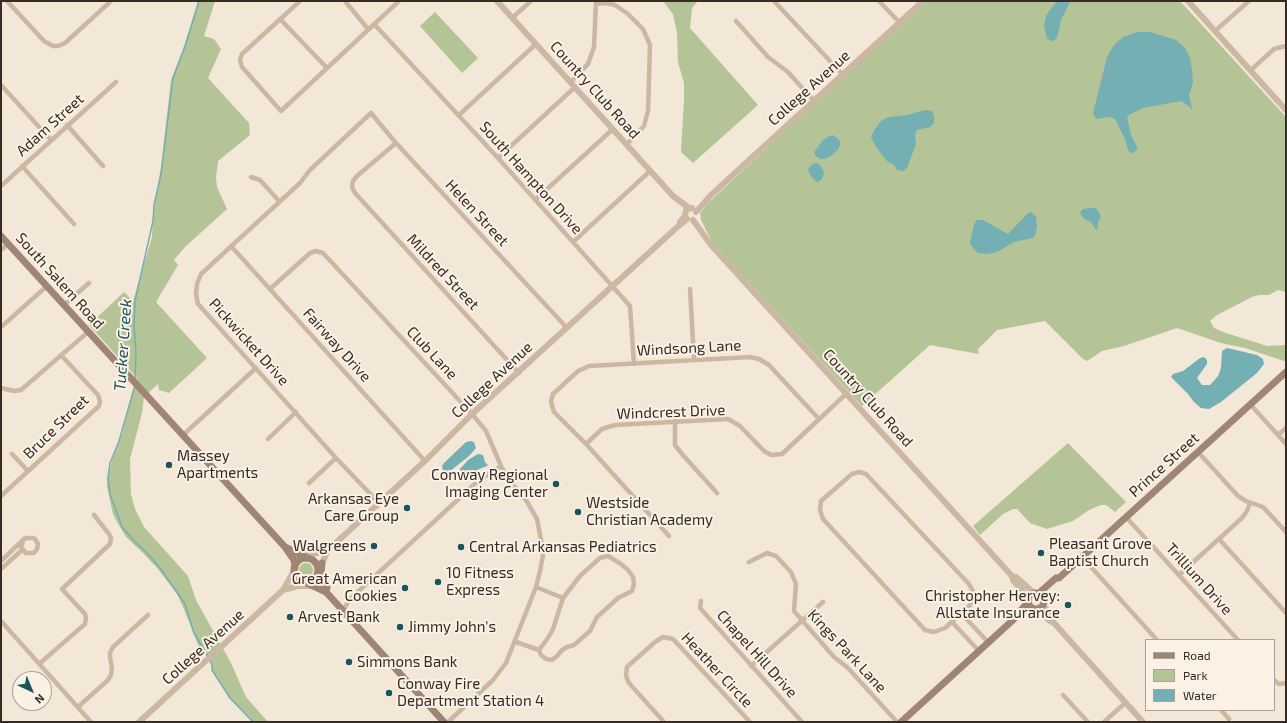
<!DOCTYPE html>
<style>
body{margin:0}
#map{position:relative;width:1287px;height:723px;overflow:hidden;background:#f3e7d8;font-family:"Exo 2",sans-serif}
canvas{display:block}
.frame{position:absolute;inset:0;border:2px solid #372b26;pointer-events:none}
.legend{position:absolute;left:1145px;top:639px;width:130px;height:72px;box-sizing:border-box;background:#fbf1e5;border:1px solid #ada299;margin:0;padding:5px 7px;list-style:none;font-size:12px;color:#372b26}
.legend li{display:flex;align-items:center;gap:8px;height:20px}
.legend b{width:20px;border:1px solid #ada299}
.north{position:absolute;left:12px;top:671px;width:40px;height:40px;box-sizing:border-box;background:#fbf1e5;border:1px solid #ada299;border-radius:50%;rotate:136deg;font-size:11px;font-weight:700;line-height:16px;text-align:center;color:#372b26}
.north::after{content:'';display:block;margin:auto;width:14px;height:18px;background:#18565c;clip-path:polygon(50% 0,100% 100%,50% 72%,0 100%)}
</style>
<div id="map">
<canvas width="1287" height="723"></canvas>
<div class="frame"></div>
<ul class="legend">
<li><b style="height:5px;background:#a08574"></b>Road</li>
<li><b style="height:11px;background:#b4c497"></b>Park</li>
<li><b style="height:11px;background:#74afb3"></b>Water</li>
</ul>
<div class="north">N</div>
</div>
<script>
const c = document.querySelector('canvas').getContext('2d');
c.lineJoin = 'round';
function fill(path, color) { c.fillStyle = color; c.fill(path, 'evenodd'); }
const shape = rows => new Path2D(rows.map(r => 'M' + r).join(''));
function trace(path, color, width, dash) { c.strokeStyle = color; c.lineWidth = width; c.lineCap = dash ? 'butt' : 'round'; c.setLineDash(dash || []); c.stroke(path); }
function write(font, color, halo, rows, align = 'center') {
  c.font = font + ' "Exo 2",sans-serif'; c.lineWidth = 4; c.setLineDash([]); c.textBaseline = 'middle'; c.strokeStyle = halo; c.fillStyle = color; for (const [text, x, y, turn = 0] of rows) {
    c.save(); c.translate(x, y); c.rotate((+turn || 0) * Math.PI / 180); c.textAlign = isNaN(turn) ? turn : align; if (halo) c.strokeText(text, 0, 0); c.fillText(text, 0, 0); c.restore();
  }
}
const green = shape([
 [198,1,215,1,204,36,214,39,221,49,208,78,249,123,250,135,218,161,216,178,217,187,227,209,185,247,174,260,178,265,156,302,207,358,169,393,159,390,158,384,144,397,142,413,130,459,131,494,135,509,144,527,188,576,196,600,231,663,246,697,268,722,253,722,230,698,212,670,212,665,206,653,199,647,183,607,177,594,158,569,143,553,126,537,117,522,113,514,107,487,107,479,113,457,123,431,125,421,137,378,89,325,124,292,133,301,152,237,153,214,161,167,171,80,183,49],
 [663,1,698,1,692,8,690,28,758,105,693,163,681,152,684,99,684,83,678,62,677,33,673,14],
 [924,1,1180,1,1286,117,1286,292,1278,290,1269,295,1259,295,1252,297,1217,315,1210,321,1214,328,1223,332,1267,346,1286,345,1286,360,1284,361,1245,348,1221,343,1177,328,1124,346,1102,351,1087,361,1083,359,1045,321,997,330,978,349,979,354,930,345,862,406,712,242,701,220,700,213,708,203],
 [435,12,478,58,462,73,420,26],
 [1068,443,1126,502,1115,512,1106,505,1101,505,1089,510,1073,521,1047,529,1030,523,1017,509,1013,509,1003,514,980,535,973,526],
 '299 570a7 7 0 1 1 14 0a7 7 0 1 1-14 0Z'
]);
const water = shape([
 [1058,1,1070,2,1061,20,1057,38,1052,41,1047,39,1044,25,1046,16,1052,7],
 [1137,32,1150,32,1176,40,1185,48,1190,58,1192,70,1193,82,1189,95,1192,109,1195,114,1190,107,1181,101,1143,108,1127,116,1131,135,1138,149,1133,153,1129,152,1124,137,1115,119,1110,117,1096,119,1093,113,1107,57,1114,45,1123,37],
 [925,110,932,111,934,116,934,123,930,127,917,130,915,135,916,144,907,168,903,171,897,170,894,165,887,161,876,147,871,137,875,129,881,121,889,117,907,115],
 [833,135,840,141,840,145,838,150,829,157,824,159,820,159,816,156,814,152,823,140,829,136],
 [815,163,819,164,822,168,824,173,822,179,817,182,812,178,808,170,810,166],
 [1089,208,1096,208,1100,214,1101,217,1098,222,1097,230,1096,230,1091,222,1084,219,1082,216,1080,212,1083,209],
 [1031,212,1036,216,1037,227,1035,235,1033,238,1014,242,997,252,987,254,978,253,973,248,970,243,974,224,977,220,983,220,1008,234,1028,213],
 [1227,348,1257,355,1263,359,1264,364,1257,373,1221,402,1209,409,1201,408,1194,402,1188,394,1171,377,1173,374,1183,371,1200,358,1204,357,1207,360,1207,364,1197,378,1202,385,1210,385,1218,376,1221,368,1222,351],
 [471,441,474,442,476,448,469,456,449,472,443,471,442,466,444,463,466,442],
 [478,454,483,455,485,462,488,465,487,466,479,469,470,478,464,478,460,473,460,469,468,460]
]);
const stream = shape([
 [135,380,136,353,134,327,135,301,153,221,154,205,161,174,173,78,186,44,199,1],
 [135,385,119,441,110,463,108,478,110,494,122,527,135,542,147,553,160,568,185,604,194,633,208,657],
 [210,661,212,665,212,670,230,698,253,722]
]);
const minor = shape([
 [7,1,44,41,53,46,58,46,65,43,111,1],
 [300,1,242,54,240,60,242,67,281,111,399,1],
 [345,1,368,29],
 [774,1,843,75],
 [879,1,900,23],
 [596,4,606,3,615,5,628,14,643,29,650,45,648,111,644,126,627,144],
 [512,18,531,1],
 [280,19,327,68],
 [736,21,768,57,788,72,814,101],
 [374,24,498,158,630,306,634,364],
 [1215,31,1249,1],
 [1251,70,1274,49,1286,46],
 [571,82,588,64,594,47,596,1],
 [1,85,51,140],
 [459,115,536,44],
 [67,125,103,166],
 [396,143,357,176,353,181,352,187,355,193,519,373],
 [498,158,575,87],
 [22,166,74,224],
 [251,177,260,180,279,201],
 [1,186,116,82],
 [535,200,613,129],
 [573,242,650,171],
 [231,246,425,461],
 [1,250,8,244],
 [270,289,310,253,316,251,323,253,472,414,486,431,501,466,509,480,526,500,537,519,542,545,543,555,540,571,536,587,506,663,493,680,448,722],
 [690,289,694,359],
 [64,305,89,283],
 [1,327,47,286],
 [1,388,14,391,21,390,88,332],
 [1250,404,1286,444],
 [675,421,675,445,682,454,717,493],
 [183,435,256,368],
 [1278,435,1286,428],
 [268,439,296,412],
 [586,444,602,429,615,425,728,419,740,426,764,451,771,455,782,454,846,394],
 [1198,452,1238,496,1246,501,1263,507,1286,532],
 [12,454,28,471],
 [859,472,866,474,969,584,974,593,971,604,945,628,934,632,925,630,823,519,820,510,821,501,852,474,859,472],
 [309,483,336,458],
 [1,496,99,406,100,401,98,395,61,355],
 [379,503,336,458,198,304,196,294,197,284,201,274,300,183,310,170,371,113,396,143,567,328],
 [1126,517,1238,640],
 [669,536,586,444,554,412,551,402,553,394,578,371,589,366,750,357,759,359,769,365,819,419],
 [1219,539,1286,613],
 [608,556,621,564,628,570,633,577,634,584,632,591,618,598,605,610,597,617,590,631,581,639,574,645,567,647,562,650,557,656,552,660,546,659,541,655,539,650,548,638,553,629,563,598,580,576,591,566,600,558,608,556],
 [1082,557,1157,640],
 [1,561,24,539,27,538,33,538,35,539,38,544,37,549,34,553,26,553,21,547,23,541],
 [749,562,767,553,776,556,791,572,796,584,794,611,834,657,847,667,897,722],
 [1,569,22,550],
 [1179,575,1242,518,1247,511,1250,503],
 [536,587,563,598],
 [701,601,700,608,802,722],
 [343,611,349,600,478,481,501,466],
 [961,613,988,642],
 [1,621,91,722],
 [952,622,979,651],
 [516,642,539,650],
 [39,664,85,624,86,618,85,614,62,589,110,544,111,538,109,534,94,515],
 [751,666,823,602],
 [1274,680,1279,684,1286,683],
 [1063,695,1088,722],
 [78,707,108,680,111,675,112,669,110,657,110,653,113,647,148,615],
 [1221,710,1229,719],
 [664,722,629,683,626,676,627,667,655,642,663,637,673,639,750,722],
 [1104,722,1125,703]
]);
const tertiary = shape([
 [497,1,673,196,689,208],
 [1188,1,1286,110],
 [696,212,711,195,923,1],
 [693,220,711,245,1012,576,1016,577,1034,593],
 [680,222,685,216,686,210,692,208],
 [301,554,309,555,328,550],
 [321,566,328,550,425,461,472,414,674,230,687,219],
 [1012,576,1013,580,1028,598],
 [283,590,298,586,311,586],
 [1043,605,1053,618,1053,622],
 [1037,609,1050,621,1054,623,1143,722],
 [139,722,283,590,295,569]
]);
const secondary = shape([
 [1,236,285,547,294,560,295,567],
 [285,547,307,558],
 '294 570a12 12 0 1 1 24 0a12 12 0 1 1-24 0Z',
 [322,563,321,574,323,582,327,587,326,592],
 [305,582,326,592,444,722],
 '1028 601a8 8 0 1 1 16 0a8 8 0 1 1-16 0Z',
 [1039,593,1056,578,1059,578,1286,372],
 [901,722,1013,620,1028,602]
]);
const markers = [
 [169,465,4,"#18565c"],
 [556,484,4,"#18565c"],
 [407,508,4,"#18565c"],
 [578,512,4,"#18565c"],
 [374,546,4,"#18565c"],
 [461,547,4,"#18565c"],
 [1041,553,4,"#18565c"],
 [438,582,4,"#18565c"],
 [405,588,4,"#18565c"],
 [1068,605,4,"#18565c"],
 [290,617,4,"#18565c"],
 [400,627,4,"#18565c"],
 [349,662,4,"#18565c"],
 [389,693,4,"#18565c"]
];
const streetNames = [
 ["College Avenue",809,88,-42],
 ["Country Club Road",595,90,48],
 ["Adam Street",50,125,-42],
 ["South Hampton Drive",531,178,48],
 ["Helen Street",477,213,47],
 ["Mildred Street",443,272,47],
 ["South Salem Road",60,281,48],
 ["Pickwicket Drive",249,342,48],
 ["Fairway Drive",337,345,48],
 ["Windsong Lane",689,348,-3],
 ["Club Lane",432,353,47],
 ["College Avenue",492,380,-43],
 ["Country Club Road",868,398,48],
 ["Windcrest Drive",671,412,-2],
 ["Bruce Street",56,427,-44],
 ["Prince Street",1164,465,-42],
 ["Trillium Drive",1199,579,48],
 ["College Avenue",203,647,-42],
 ["Kings Park Lane",847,651,47],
 ["Chapel Hill Drive",757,654,48],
 ["Heather Circle",717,670,47]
];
const poiNames = [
 ["Massey",177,456],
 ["Apartments",177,473],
 ["Conway Regional",548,475,"right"],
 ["Imaging Center",548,492,"right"],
 ["Arkansas Eye",399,499,"right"],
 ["Care Group",399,516,"right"],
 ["Westside",586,503],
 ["Christian Academy",586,520],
 ["Pleasant Grove",1049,544],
 ["Baptist Church",1049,561],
 ["Walgreens",366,546,"right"],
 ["Central Arkansas Pediatrics",469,547],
 ["10 Fitness",446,573],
 ["Express",446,590],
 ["Great American",397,579,"right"],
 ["Cookies",397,596,"right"],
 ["Christopher Hervey:",1060,596,"right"],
 ["Allstate Insurance",1060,613,"right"],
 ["Arvest Bank",298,617],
 ["Jimmy John's",408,627],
 ["Simmons Bank",357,662],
 ["Conway Fire",397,684],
 ["Department Station 4",397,701]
];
const waterNames = [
 ["Tucker Creek",123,345,-86]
];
fill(green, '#b4c497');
fill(water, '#74afb3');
trace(stream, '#74afb3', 1.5);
trace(minor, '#ccb7a3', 4.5);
trace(tertiary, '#ccb7a3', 6);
trace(secondary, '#a08574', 7);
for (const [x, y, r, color] of markers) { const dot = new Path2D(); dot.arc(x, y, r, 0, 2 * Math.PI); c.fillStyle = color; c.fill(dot); trace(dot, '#fbf1e5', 1.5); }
write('15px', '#372b26', '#fbf1e5', streetNames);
write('15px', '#372b26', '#fbf1e5', poiNames, 'left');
write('italic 16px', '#18565c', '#fbf1e5', waterNames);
</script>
